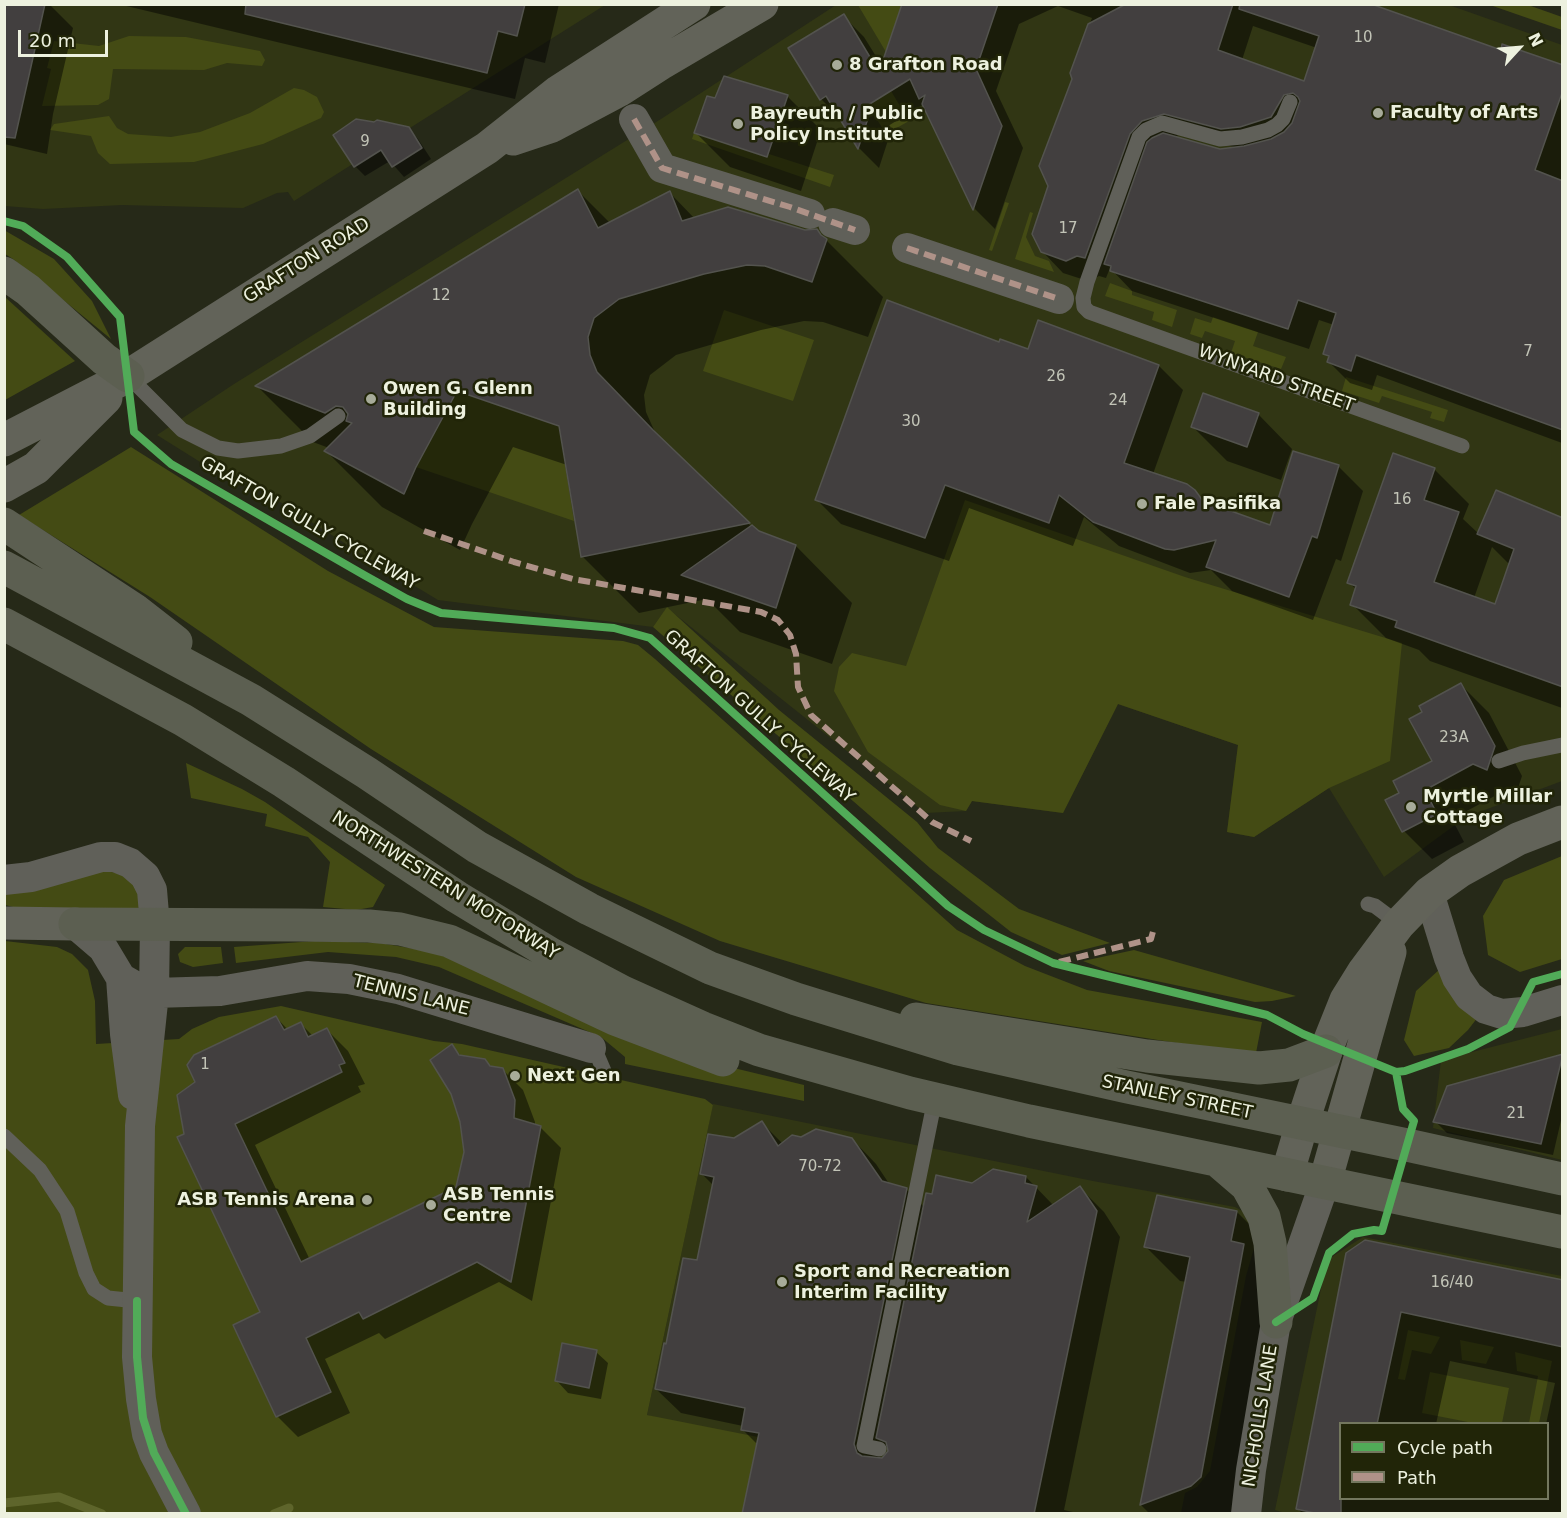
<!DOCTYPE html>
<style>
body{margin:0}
#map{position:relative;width:1567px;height:1518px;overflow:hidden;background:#262918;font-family:"DejaVu Sans",sans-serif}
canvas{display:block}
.frame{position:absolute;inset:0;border:6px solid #edf1df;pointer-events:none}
.legend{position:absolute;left:1339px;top:1422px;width:210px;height:78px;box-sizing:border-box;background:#212508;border:2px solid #73775e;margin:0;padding:8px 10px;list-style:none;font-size:18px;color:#edf1df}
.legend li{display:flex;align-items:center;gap:12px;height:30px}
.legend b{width:30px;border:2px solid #73775e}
.north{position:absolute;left:1489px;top:18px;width:60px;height:60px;-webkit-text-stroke:4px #212508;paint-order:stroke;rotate:64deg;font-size:16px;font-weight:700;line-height:24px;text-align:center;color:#edf1df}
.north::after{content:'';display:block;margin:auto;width:21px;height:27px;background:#edf1df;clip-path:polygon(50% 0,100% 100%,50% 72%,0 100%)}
.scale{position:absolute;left:18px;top:30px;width:90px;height:27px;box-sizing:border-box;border:3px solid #edf1df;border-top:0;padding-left:8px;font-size:18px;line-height:21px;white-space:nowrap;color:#edf1df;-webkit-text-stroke:4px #212508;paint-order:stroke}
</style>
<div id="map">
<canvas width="1567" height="1518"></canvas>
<div class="frame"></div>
<ul class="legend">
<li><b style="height:8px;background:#51ab58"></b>Cycle path</li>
<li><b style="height:8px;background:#af9288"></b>Path</li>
</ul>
<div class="north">N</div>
<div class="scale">20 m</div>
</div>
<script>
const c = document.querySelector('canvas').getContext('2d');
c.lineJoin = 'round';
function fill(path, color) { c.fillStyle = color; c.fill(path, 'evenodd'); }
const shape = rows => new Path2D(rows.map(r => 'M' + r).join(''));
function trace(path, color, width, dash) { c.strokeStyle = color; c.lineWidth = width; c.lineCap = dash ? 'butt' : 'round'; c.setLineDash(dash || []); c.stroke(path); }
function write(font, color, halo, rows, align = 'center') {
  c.font = font + ' "DejaVu Sans",sans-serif'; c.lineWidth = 5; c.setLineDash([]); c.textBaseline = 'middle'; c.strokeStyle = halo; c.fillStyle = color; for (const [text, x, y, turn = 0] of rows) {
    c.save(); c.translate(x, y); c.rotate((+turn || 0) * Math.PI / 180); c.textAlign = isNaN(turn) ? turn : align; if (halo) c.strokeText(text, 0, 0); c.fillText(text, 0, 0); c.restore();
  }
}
const built = shape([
 [4,5,605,5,294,201,288,192,277,193,243,208,122,205,43,209,5,206],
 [836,5,1449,5,1562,45,1562,781,1466,817,1384,877,1329,788,1254,837,1227,832,1238,745,1118,704,1063,813,972,801,966,811,925,813,667,608,653,627,438,600,360,553,247,481,205,465,157,435,234,384,661,119],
 [1562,1029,1562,1160,1433,1128,1441,1060],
 [713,1104,1093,1181,1235,1207,1242,1211,1249,1217,1255,1245,1246,1276,1210,1471,1197,1487,1185,1493,1181,1513,988,1513,647,1415],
 [1363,1237,1562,1276,1562,1513,1289,1514,1275,1510,1327,1260],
 [1340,1424,1548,1424,1548,1498,1340,1498]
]);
const green = shape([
 [858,5,902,5,886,52],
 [1490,5,1528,5,1562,17,1562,30],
 [129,36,186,37,260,51,265,60,262,66,227,63,204,70,113,69,109,99,98,105,42,106,51,69,47,68,54,41,99,46],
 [294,88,304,90,317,97,324,112,321,118,263,144,194,162,110,164,98,153,91,136,50,130,54,124,109,116,117,128,128,134,171,137,200,132,250,113],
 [891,91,909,121,886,134,868,105],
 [694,133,767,157,769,154,834,175,830,187,692,139],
 [1005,202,1009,203,992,251,989,250],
 [1030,212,1033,213,1026,237,1035,256,1049,261,1054,272,1015,259],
 [4,230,54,259,92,301,111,339,13,259,5,254],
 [1110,283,1132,291,1132,295,1177,310,1172,327,1152,320,1154,312,1105,296],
 [5,297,75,361,5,400],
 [724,310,814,340,793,401,703,371],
 [1213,317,1258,332,1253,346,1286,357,1281,369,1231,353,1235,341,1205,331,1202,338,1190,334,1195,318,1211,323],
 [1346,377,1448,410,1444,422,1430,418,1432,412,1382,396,1379,403,1342,391],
 [457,391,559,426,574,521,416,467],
 [131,447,328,571,434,627,623,641,638,645,655,659,957,930,1025,966,1087,990,1262,1022,1256,1053,1227,1051,926,1003,720,941,576,877,371,749,150,597,19,515],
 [965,500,1185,577,1402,643,1390,761,1329,788,1254,837,1227,832,1238,745,1118,704,1063,813,972,801,966,811,940,805,868,752,834,691,839,667,852,653,906,666],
 [667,607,779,710,917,822,938,848,1019,909,1110,943,1062,955,1011,932,930,868,653,627],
 [186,763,242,789,265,802,385,885,373,907,356,910,323,907,330,862,308,837,265,826,267,814,191,798],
 [1562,856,1562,959,1520,972,1488,955,1483,916,1504,880],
 [96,870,119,873,137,887,141,905,132,914,25,910,5,905,5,890],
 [5,941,57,947,72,954,88,970,95,1001,96,1044,179,1039,192,1029,219,1017,281,1006,434,1041,462,1044,705,1099,713,1105,647,1415,854,1456,988,1514,5,1514],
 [315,941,380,943,427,951,468,963,672,1053,804,1085,804,1101,625,1064,625,1057,601,1037,439,967,396,957,328,952,236,963,234,947],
 [185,947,221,947,223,963,193,967,180,962,178,954],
 [1134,950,1296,996,1272,1001,1255,1002,1109,971,1083,961],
 [1441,968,1481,1013,1468,1030,1449,1048,1414,1056,1404,1040,1416,991],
 [1408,1330,1440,1337,1431,1354,1412,1350,1405,1380,1398,1379],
 [1460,1340,1494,1347,1486,1364,1462,1360],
 [1515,1352,1552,1361,1539,1423,1529,1423,1538,1376,1517,1371],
 [1430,1372,1509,1388,1502,1423,1473,1423,1422,1413]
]);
const shadow = shape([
 [4,4,49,4,73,28,53,114,47,154,4,144],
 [559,4,545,63,525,58,515,99,118,4],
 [904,4,1366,4,1502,52,1562,67,1562,443,1377,375,1372,390,1350,383,1329,362,1330,358,1325,354,1334,325,1319,320,1309,349,1132,291,1110,268,1106,278,1099,276,1088,281,1063,273,1042,251,1050,186,1073,79,1071,73,1092,18,1058,6,1019,24,996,91,1023,148,995,229,975,209,924,104,888,126,891,131,879,168,859,148,842,120,821,99,791,48,843,16,864,37,882,66],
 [1253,26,1317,48,1305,83,1242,60],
 [1180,134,1186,134,1238,148,1220,150,1173,138],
 [787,96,821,130,801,191,730,167,696,133,716,100],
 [408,128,418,139,431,159,404,177,390,161,365,176,355,166,335,135],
 [578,191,610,223,670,193,695,219,805,232,817,231,883,297,868,337,823,322,804,321,761,330,676,355,650,375,644,395,646,412,654,430,684,462,758,533,796,546,852,603,832,664,740,632,707,599,639,613,583,557,567,465,513,447,472,524,460,550,382,507,326,451,329,448,313,442,257,386],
 [1000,343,1028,351,1159,366,1183,390,1153,474,1194,491,1207,504,1271,527,1294,453,1339,467,1363,491,1341,561,1336,559,1313,620,1232,591,1211,570,1190,573,1119,546,1084,517,1073,546,969,508,949,561,841,524,817,500],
 [1258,414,1292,449,1281,480,1227,461,1193,427],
 [1434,469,1469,504,1463,519,1479,534,1562,519,1562,708,1430,661,1419,650,1386,638,1352,604,1357,590,1348,582],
 [1492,547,1510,565,1496,606,1474,598],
 [1461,685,1489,713,1522,776,1515,797,1502,792,1452,819,1464,842,1432,859,1404,831,1401,793,1434,762],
 [276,1017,288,1030,300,1023,313,1036,327,1030,348,1051,365,1084,358,1086,361,1092,255,1145,310,1260,457,1188,465,1152,452,1046,462,1057,484,1060,493,1068,502,1069,523,1090,535,1122,535,1126,540,1127,561,1148,532,1301,499,1282,385,1339,379,1333,325,1359,350,1413,298,1437,277,1416,262,1313,185,1135],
 [1562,1056,1562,1116,1553,1155,1447,1133,1435,1121],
 [762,1123,783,1144,801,1139,852,1139,876,1164,890,1185,906,1189,924,1207,933,1196,972,1184,1026,1177,1054,1206,1080,1188,1104,1212,1120,1237,1064,1510,1082,1514,744,1514,758,1445,742,1429,743,1426,681,1413,656,1389,667,1345,698,1262,714,1186,702,1174,734,1139],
 [883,1444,890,1450,883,1459,880,1460],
 [1237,1212,1271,1246,1278,1280,1232,1514,1150,1514,1141,1505,1187,1282,1180,1281,1146,1247],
 [1348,1254,1562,1280,1562,1514,1303,1514,1297,1508],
 [1450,1361,1555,1383,1546,1424,1548,1498,1340,1498,1340,1424,1436,1424],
 [596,1352,608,1363,601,1399,568,1393,557,1381]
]);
const stream = shape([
 [4,1503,59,1497,102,1514],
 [274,1514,289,1508]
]);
const building = shape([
 [4,4,45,4,15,138,4,137,4,4],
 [246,4,525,4,517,36,498,31,487,73,245,14,246,4],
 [902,4,998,4,976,69,1002,126,973,210,922,104,925,95,919,99,910,79,868,105,871,109,858,149,826,96,820,100,788,48,844,14,879,72,902,4],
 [1126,4,1233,4,1218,50,1304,81,1319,36,1239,9,1240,4,1371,4,1501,50,1502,44,1563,65,1563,90,1535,170,1563,181,1563,430,1356,355,1351,371,1327,362,1329,356,1323,354,1336,313,1298,300,1288,329,1110,271,1111,266,1104,264,1147,142,1152,138,1163,133,1220,149,1244,146,1271,139,1284,132,1292,123,1300,101,1298,97,1293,93,1284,95,1271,117,1240,127,1221,129,1164,114,1142,121,1130,134,1085,258,1077,256,1066,261,1041,252,1032,234,1048,186,1039,166,1072,79,1070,73,1088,24,1126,4],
 [724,76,788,95,767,157,694,133,707,96,715,98,724,76],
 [356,119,374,122,377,120,409,127,422,148,392,167,381,150,354,167,333,135,356,119],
 [578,189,598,228,670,191,682,221,728,207,805,230,817,229,821,235,827,239,812,282,765,266,747,265,704,274,619,299,594,318,588,337,590,355,597,372,653,430,750,523,581,557,559,426,457,391,416,467,404,494,324,451,352,423,346,421,348,414,343,407,336,406,325,413,255,386,578,189],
 [887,300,999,342,1000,339,1028,349,1038,320,1159,365,1124,463,1187,484,1195,490,1203,501,1270,525,1293,451,1339,465,1317,538,1312,536,1289,597,1206,567,1216,540,1174,550,1165,549,1093,522,1059,495,1049,523,945,485,925,538,815,500,887,300],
 [1203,393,1259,413,1247,447,1191,427,1203,393],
 [1393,453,1435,468,1424,500,1459,512,1434,582,1495,604,1514,549,1477,534,1496,490,1563,518,1563,687,1395,627,1397,621,1350,605,1356,586,1347,583,1393,453],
 [752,525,759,531,796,545,776,608,681,575,752,525],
 [1461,683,1495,746,1487,770,1473,764,1425,790,1437,814,1402,832,1385,800,1399,793,1393,781,1432,761,1409,719,1422,712,1419,706,1461,683],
 [276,1016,284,1030,301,1022,308,1037,327,1028,345,1063,339,1065,342,1072,235,1124,301,1262,456,1187,464,1152,460,1122,451,1094,430,1060,452,1044,459,1055,485,1059,490,1066,503,1068,515,1100,514,1118,541,1126,511,1282,477,1262,363,1319,359,1312,306,1338,331,1392,276,1417,233,1325,260,1312,177,1137,184,1134,177,1095,195,1082,187,1065,194,1055,276,1016],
 [1563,1054,1541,1144,1433,1122,1447,1086,1563,1054],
 [762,1121,778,1146,792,1135,801,1137,816,1129,852,1138,882,1181,907,1188,854,1444,857,1453,862,1456,882,1458,888,1451,886,1442,876,1438,926,1193,932,1194,936,1175,972,1183,993,1169,1026,1176,1025,1183,1037,1186,1027,1222,1080,1186,1097,1211,1034,1514,742,1514,759,1433,741,1430,745,1408,655,1389,664,1343,666,1344,683,1258,697,1260,714,1177,700,1174,708,1134,734,1138,762,1121],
 [1157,1195,1237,1211,1231,1241,1244,1244,1201,1477,1191,1486,1140,1505,1190,1257,1144,1247,1157,1195],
 [1365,1240,1563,1280,1563,1347,1401,1312,1377,1424,1341,1424,1341,1514,1319,1514,1296,1509,1346,1253,1365,1240],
 [562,1343,597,1350,589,1388,555,1381,562,1343]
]);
const lane = shape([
 [1290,102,1283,119,1277,125,1268,130,1242,137,1220,139,1162,123,1146,130,1139,137,1087,282,1083,298,1084,307,1089,312,1462,446],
 [128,376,182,430,218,448,238,451,281,446,310,436,338,416],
 [1499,761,1523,753,1562,745],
 [1368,904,1375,906,1399,924],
 [591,1048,598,1057,604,1071,603,1076],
 [4,1136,40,1170,67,1211,86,1273,94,1289,108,1298,137,1301],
 [879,1449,864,1446,935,1099]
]);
const street = shape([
 [634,119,662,168,810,214],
 [833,223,855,230],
 [907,248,1059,299],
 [4,880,31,877,101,857,115,857,130,863,145,876,152,890,155,926,154,993,140,1126,137,1357,141,1399,147,1434,154,1453,186,1514],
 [1429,893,1449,958,1457,978,1469,996,1486,1009,1502,1014,1523,1012,1562,1000],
 [75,924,103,948,121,978,125,1034,133,1095],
 [121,978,142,990,154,993,220,991,307,976,349,979,398,989,591,1048],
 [1246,1514,1251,1470,1276,1322,1325,1182]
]);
const secondary = shape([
 [513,139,552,126,618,91,660,64,762,4],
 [4,440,128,376,487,148,559,91,694,4],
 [4,486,36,468,106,398],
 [4,923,75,924],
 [1287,1175,1302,1124,1328,1045,1346,1000,1364,971,1399,924,1429,893,1460,871,1518,839,1562,822],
 [1325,1182,1390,952]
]);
const highway = shape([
 [4,273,28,290,104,359,128,376],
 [4,524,135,610,176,642],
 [4,567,251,700,367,773,477,847,589,909,710,968,796,999,958,1049,1127,1087,1407,1145,1562,1179],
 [4,624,183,720,284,782,457,897,551,954,623,992,703,1028,759,1050,910,1093,1029,1121,1562,1232],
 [75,924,298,925,369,926,400,929,449,941,615,1019,723,1060],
 [916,1019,1147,1056,1259,1068,1289,1065,1326,1051],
 [1219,1162,1247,1186,1264,1217,1270,1243,1276,1322]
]);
const quiet = shape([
 [634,119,662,168,790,207,855,230],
 [907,248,1059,299],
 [424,531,514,562,573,579,761,612,778,620,790,635,796,654,798,687,811,715,932,822,971,841],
 [1059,962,1151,939,1154,928]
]);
const cycleway = shape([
 [4,221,23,226,67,257,120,317,134,432,171,464,364,575,407,599,441,613,614,628,650,638,948,906,984,930,1053,963,1267,1015,1303,1034,1396,1072,1405,1071,1468,1049,1510,1027,1533,982,1562,974],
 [137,1301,137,1357,143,1418,154,1453,186,1514],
 [1276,1322,1313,1298,1329,1253,1353,1234,1374,1230,1382,1231,1414,1121,1403,1109,1396,1072]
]);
const markers = [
 [837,65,6,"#a7ab99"],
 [1378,113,6,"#a7ab99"],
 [738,124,6,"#a7ab99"],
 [371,399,6,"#a7ab99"],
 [1142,504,6,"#a7ab99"],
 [1411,807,6,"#a7ab99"],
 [515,1076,6,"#a7ab99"],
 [367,1200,6,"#a7ab99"],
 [431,1205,6,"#a7ab99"],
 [782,1282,6,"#a7ab99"]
];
const numberNames = [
 ["10",1363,38],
 ["9",365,142],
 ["17",1068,229],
 ["12",441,296],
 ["7",1528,352],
 ["26",1056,377],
 ["24",1118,401],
 ["30",911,422],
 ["16",1402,500],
 ["23A",1454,738],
 ["1",205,1065],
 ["21",1516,1114],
 ["70-72",820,1167],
 ["16/40",1452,1283]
];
const poiNames = [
 ["8 Grafton Road",849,65],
 ["Faculty of Arts",1390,113],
 ["Bayreuth / Public",750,114],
 ["Policy Institute",750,135],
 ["Owen G. Glenn",383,389],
 ["Building",383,410],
 ["Fale Pasifika",1154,504],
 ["Myrtle Millar",1423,797],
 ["Cottage",1423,818],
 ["Next Gen",527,1076],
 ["ASB Tennis",443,1195],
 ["Centre",443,1216],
 ["ASB Tennis Arena",355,1200,"right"],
 ["Sport and Recreation",794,1272],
 ["Interim Facility",794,1293]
];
const streetNames = [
 ["GRAFTON ROAD",307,261,-32],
 ["WYNYARD STREET",1276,379,20],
 ["GRAFTON GULLY CYCLEWAY",309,524,30],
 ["GRAFTON GULLY CYCLEWAY",759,717,42],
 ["NORTHWESTERN MOTORWAY",445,886,32],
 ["TENNIS LANE",411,996,14],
 ["STANLEY STREET",1177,1098,12],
 ["NICHOLLS LANE",1261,1416,-81]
];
fill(built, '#313614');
fill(green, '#444b14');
fill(shadow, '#0007');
trace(stream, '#5e652b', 9);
fill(building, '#423f3f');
trace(building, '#53534e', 1.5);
trace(lane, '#606059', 15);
trace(street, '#606059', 30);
trace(secondary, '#626359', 33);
trace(highway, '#5c5f51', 33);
trace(quiet, '#af9288', 6, [12, 6]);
trace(cycleway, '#51ab58', 8);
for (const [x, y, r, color] of markers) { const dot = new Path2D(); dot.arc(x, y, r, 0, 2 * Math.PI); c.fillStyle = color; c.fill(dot); trace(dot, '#212508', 2); }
write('15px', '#c2c4b7', null, numberNames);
write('bold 18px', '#edf1df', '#212508', poiNames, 'left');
write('18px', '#edf1df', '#212508', streetNames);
</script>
